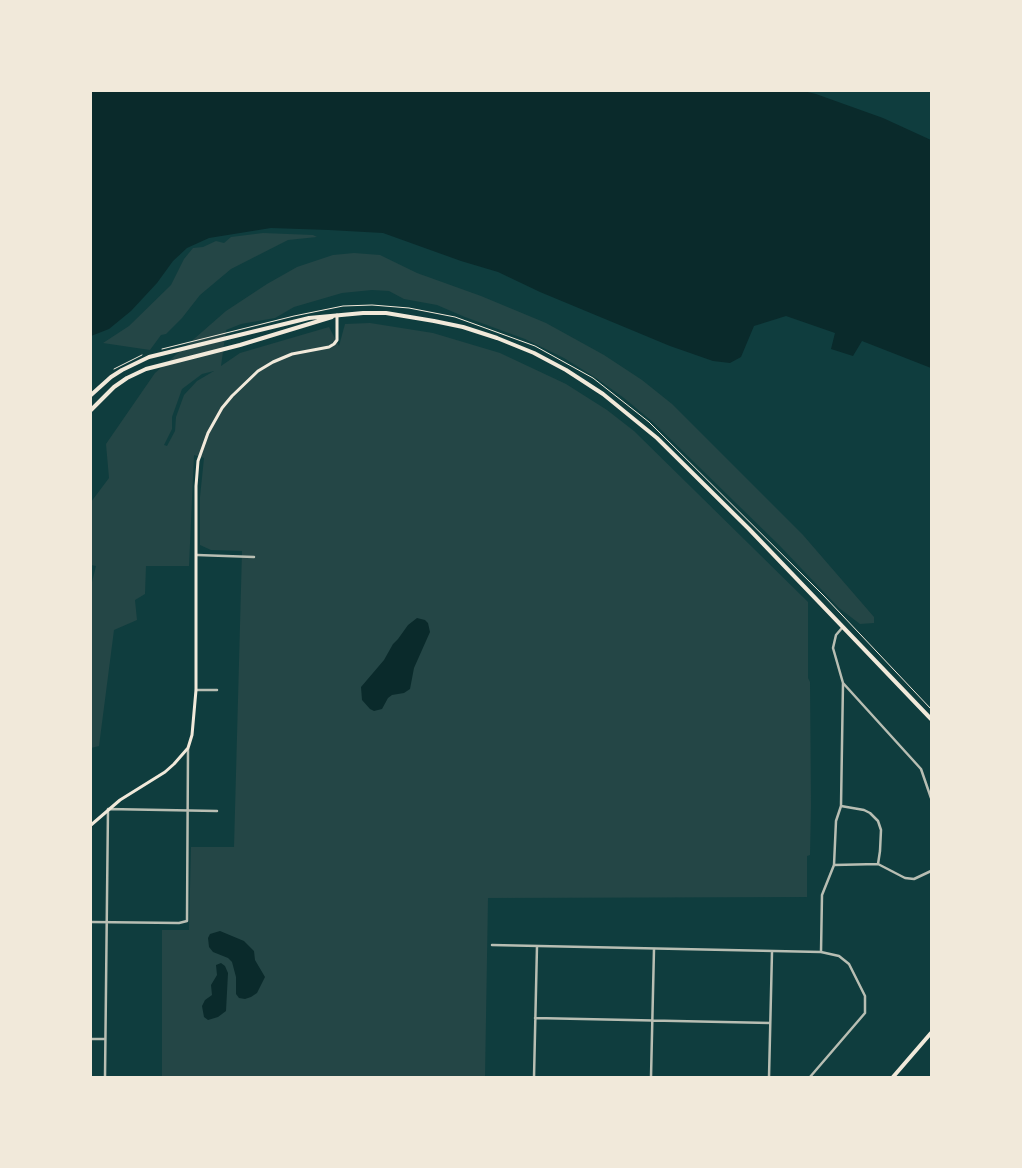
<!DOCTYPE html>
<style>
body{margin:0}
#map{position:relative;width:1022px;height:1168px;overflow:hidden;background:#0f3d3e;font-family:Spectral,serif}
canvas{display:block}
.frame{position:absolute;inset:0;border:92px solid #f1e9da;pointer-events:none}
</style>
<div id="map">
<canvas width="1022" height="1168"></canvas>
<div class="frame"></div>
</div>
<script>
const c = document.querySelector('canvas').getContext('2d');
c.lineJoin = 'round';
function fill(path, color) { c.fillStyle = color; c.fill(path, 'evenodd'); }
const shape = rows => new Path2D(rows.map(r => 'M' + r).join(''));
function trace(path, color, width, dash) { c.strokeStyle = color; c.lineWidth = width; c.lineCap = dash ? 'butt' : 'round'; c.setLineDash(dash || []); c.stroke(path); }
const green = shape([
 [263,233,313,235,317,237,288,240,231,269,200,295,182,318,166,334,161,335,150,350,103,343,129,326,171,285,184,259,193,248,203,247,216,241,224,243,231,237],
 [354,253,380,255,417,273,481,296,546,323,604,355,642,380,672,404,803,535,874,617,874,623,860,624,839,608,780,546,654,423,624,398,596,378,564,358,525,339,465,317,437,305,404,299,389,291,372,290,342,293,294,307,275,318,241,324,226,330,221,366,240,353,329,327,339,346,345,324,370,323,433,333,500,353,566,384,607,410,634,431,808,602,808,678,810,682,811,805,810,855,807,856,807,897,488,898,485,1077,162,1077,162,930,189,930,191,847,234,847,242,551,211,550,200,545,200,497,204,458,194,455,189,566,146,566,145,594,135,600,137,620,114,630,99,746,91,748,91,586,96,566,91,565,91,502,109,478,106,444,155,373,226,311,267,284,297,267,333,255],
 [214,371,197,381,184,395,176,417,175,431,167,446,164,445,172,429,172,417,182,389,202,374]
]);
const water = shape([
 [91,91,803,91,816,94,883,118,931,140,931,368,862,341,853,356,831,349,835,333,786,316,754,326,741,357,730,363,713,361,670,346,540,292,498,272,461,261,383,233,329,230,271,228,209,238,187,248,173,261,157,283,131,311,109,329,91,336],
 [417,618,425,620,428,623,430,632,414,668,410,689,404,693,392,695,388,698,382,709,374,711,370,709,362,700,361,687,384,660,393,644,398,639,408,625],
 [220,931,244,941,254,951,255,960,265,977,257,993,251,997,245,999,239,998,236,994,236,977,232,962,228,958,213,952,209,947,208,938,210,934],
 [221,963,225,966,228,973,226,1011,218,1017,208,1020,204,1017,202,1006,205,1000,212,995,211,985,217,975,216,965]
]);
const path = shape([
 [162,349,294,316,343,306,372,305,409,308,455,317,535,346,593,378,649,422,824,596,931,709],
 [114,369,142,355]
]);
const minor = shape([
 [197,555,254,557],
 [842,628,836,635,833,648,843,683,921,769,931,798],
 [196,690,217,690],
 [841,806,864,810,870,813,878,821,881,830,880,851,878,864],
 [834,865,878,864,905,878,914,879,931,871],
 [91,922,179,923,187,921,188,749],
 [492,945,821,952,839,956,849,964,865,996,865,1013,810,1077],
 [821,952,822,895,834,865,836,821,841,806,843,683],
 [535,1018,770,1023],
 [91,1039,105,1039],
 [105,1077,108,809,217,811],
 [534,1077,537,946],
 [651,1077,654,949],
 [769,1077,772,952]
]);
const secondary = shape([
 [91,825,120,800,165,772,174,764,188,748,192,735,196,690,196,486,198,461,208,433,222,408,232,396,258,371,273,362,292,354,329,347,334,344,337,340,337,315]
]);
const primary = shape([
 [91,395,111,377,122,370,149,357,309,318,363,313,386,313,434,321,463,327,497,338,534,353,566,370,603,394,657,438,749,529,931,719],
 [91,410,114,387,127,378,146,369,240,345,332,317],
 [893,1077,931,1033]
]);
fill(green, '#244646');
fill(water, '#0a2a2b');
trace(path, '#f1e9da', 1);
trace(minor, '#b8beb3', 2.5);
trace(secondary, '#f1e9da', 3);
trace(primary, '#f1e9da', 4);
</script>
